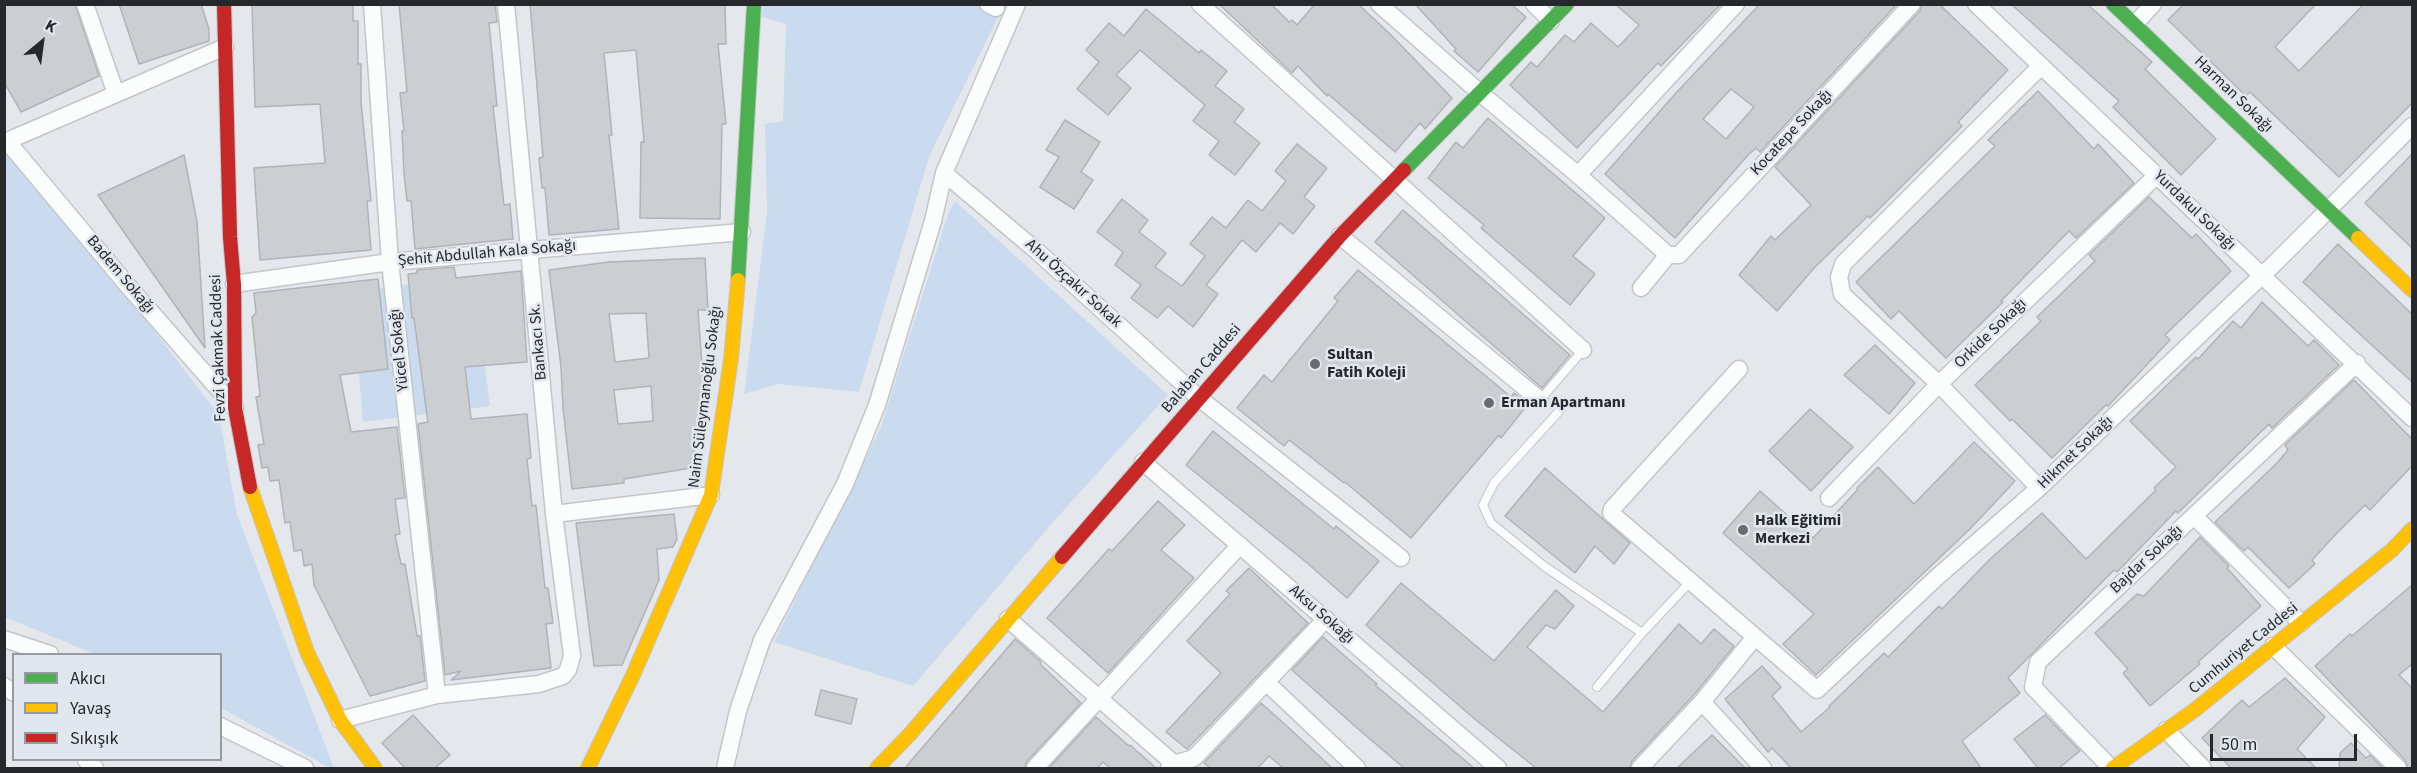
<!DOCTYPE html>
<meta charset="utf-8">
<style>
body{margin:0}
#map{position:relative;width:2417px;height:773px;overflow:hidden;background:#e4e8ec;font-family:"Source Sans 3",sans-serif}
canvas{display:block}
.frame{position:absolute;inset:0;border:6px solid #26282b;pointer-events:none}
.legend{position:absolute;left:12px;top:653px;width:210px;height:108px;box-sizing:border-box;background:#e1e7ef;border:2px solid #969ba1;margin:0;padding:8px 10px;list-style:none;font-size:18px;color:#26282b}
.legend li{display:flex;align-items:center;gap:12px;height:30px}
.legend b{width:30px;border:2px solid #969ba1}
.north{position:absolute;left:12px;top:12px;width:60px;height:60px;-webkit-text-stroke:4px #e1e7ef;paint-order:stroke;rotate:29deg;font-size:16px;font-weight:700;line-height:24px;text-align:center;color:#26282b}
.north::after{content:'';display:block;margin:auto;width:21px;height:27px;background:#26282b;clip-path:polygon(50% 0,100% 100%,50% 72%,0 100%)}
.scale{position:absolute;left:2210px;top:734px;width:147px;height:27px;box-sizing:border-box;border:3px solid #26282b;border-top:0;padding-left:8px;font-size:18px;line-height:21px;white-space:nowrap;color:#26282b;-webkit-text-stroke:4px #e1e7ef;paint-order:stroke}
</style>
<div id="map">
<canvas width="2417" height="773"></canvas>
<div class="frame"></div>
<ul class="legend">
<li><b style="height:8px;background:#4caf50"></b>Akıcı</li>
<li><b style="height:8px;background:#ffc107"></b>Yavaş</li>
<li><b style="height:8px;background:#c62828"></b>Sıkışık</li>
</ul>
<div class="north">K</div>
<div class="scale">50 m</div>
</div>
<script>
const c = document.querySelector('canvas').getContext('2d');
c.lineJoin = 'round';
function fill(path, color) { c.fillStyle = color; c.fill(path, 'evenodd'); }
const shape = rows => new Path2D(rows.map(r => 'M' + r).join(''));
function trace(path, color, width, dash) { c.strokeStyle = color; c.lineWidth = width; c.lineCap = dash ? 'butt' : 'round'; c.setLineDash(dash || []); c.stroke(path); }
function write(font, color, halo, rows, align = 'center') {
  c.font = font + ' "Source Sans 3",sans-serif'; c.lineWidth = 5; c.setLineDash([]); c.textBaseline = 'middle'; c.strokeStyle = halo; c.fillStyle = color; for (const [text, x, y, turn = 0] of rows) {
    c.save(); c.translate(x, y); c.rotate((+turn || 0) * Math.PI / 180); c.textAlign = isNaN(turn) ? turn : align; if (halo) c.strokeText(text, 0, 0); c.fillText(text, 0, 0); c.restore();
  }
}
const green = shape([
 [985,4,1001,11,929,157,859,392,778,384,744,394,767,212,765,124,783,121,786,24,762,17,763,5],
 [4,135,219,415,237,515,334,768,330,768,221,708,220,654,94,654,5,617],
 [955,201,1168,395,1054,521,913,686,774,642,881,427,948,214],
 [473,276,490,406,363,422,352,292]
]);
const building = shape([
 [4,4,75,4,99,76,21,112,4,82,4,4],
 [119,4,201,4,209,29,209,41,139,64,119,4],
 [252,4,353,4,353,21,358,21,358,64,361,64,361,102,371,201,367,201,371,250,260,260,254,168,325,163,320,104,255,107,252,4],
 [399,4,495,4,497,22,489,23,497,106,493,106,504,205,510,204,513,239,415,249,411,201,407,201,404,173,402,131,404,131,400,93,407,92,399,4],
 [530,4,725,4,726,44,718,44,726,124,722,124,720,219,640,218,641,142,644,142,636,50,604,53,612,135,609,135,619,229,549,235,545,188,542,188,539,158,543,157,530,4],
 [1219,4,1271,4,1289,22,1292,20,1297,25,1315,4,1358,4,1389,33,1452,98,1425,129,1420,123,1395,152,1328,94,1327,96,1298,66,1292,73,1219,4],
 [1415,4,1511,4,1526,17,1478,72,1454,51,1456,49,1415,4],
 [1615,4,1721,4,1661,66,1658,63,1577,148,1510,85,1531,62,1537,67,1565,35,1574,42,1591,23,1618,47,1639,25,1615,4],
 [1760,4,1897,4,1760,152,1756,148,1749,154,1675,238,1605,174,1675,94,1760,4],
 [1731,89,1754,107,1726,139,1703,119,1731,89],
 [1922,4,1939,4,2008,70,1958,122,1962,126,1870,218,1868,216,1815,267,1777,311,1739,275,1771,236,1775,240,1811,205,1775,167,1920,11,1922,4],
 [2011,4,2087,4,2152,62,2145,69,2216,139,2181,175,2113,107,2119,101,2011,4],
 [2184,4,2316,4,2275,47,2299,71,2364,4,2412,4,2412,103,2339,177,2250,92,2246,96,2168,20,2184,4],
 [1146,9,1199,53,1201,50,1227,71,1215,86,1244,109,1234,122,1260,143,1235,175,1209,155,1219,141,1193,121,1205,105,1140,50,1116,75,1131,88,1108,115,1077,89,1099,62,1086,50,1109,23,1124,36,1146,9],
 [2038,91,2094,149,2098,144,2134,183,2076,238,2069,231,2001,301,2003,302,1946,358,1899,311,1891,319,1856,282,1995,146,1988,140,2038,91],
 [1488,118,1605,218,1573,256,1595,274,1570,305,1481,228,1484,225,1428,178,1456,142,1463,148,1488,118],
 [1065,120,1100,142,1081,172,1093,180,1074,209,1040,187,1059,157,1046,150,1065,120],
 [1297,144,1327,168,1304,197,1315,206,1293,234,1280,223,1256,252,1242,240,1206,285,1218,294,1193,327,1168,306,1157,318,1131,298,1141,285,1115,265,1123,252,1097,232,1122,199,1148,220,1139,232,1166,253,1155,267,1182,286,1205,256,1190,244,1212,217,1226,228,1248,200,1262,211,1286,181,1275,171,1297,144],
 [2412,154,2412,248,2365,203,2412,154],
 [184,155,197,222,205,348,98,195,184,155],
 [2149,197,2192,238,2196,234,2231,271,2165,335,2170,340,2108,406,2106,405,2052,458,2012,419,2010,421,1975,385,2041,321,2037,317,2095,261,2089,255,2149,197],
 [1403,210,1570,355,1542,388,1375,242,1403,210],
 [2338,244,2412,314,2412,382,2303,282,2338,244],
 [705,258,708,310,698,310,705,407,701,407,691,468,624,479,624,483,572,489,563,408,561,367,549,270,609,262,705,258],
 [646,313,649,358,615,362,609,314,646,313],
 [651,386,653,421,618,424,614,390,651,386],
 [454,267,456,278,521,271,527,362,465,367,471,419,527,414,531,458,527,459,532,506,536,505,545,588,548,588,553,623,546,624,551,668,451,680,461,671,445,675,418,424,428,422,414,318,412,318,408,274,417,273,417,270,454,267],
 [1358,270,1511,397,1514,393,1528,404,1501,438,1499,435,1411,538,1345,482,1344,483,1289,440,1284,446,1237,408,1264,375,1272,382,1338,301,1334,298,1358,270],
 [378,279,388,369,340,375,351,432,397,427,405,498,395,499,400,534,395,535,401,564,405,564,417,636,420,636,425,681,370,696,314,585,312,564,304,566,302,550,294,551,290,522,285,523,279,480,270,481,268,467,262,468,258,445,264,444,256,397,260,396,252,317,256,313,254,293,378,279],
 [2262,302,2308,346,2314,340,2339,365,2272,428,2269,424,2178,513,2176,511,2117,572,2114,570,2008,678,2020,693,1962,741,1981,768,1791,768,1772,748,1768,752,1725,699,1762,666,1781,687,1772,696,1801,732,1830,707,1829,706,1884,653,1888,657,1939,606,1942,609,1989,560,2042,513,2086,559,2156,490,2154,488,2176,467,2130,421,2196,357,2198,359,2233,321,2241,328,2262,302],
 [1875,345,1915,383,1889,414,1844,375,1875,345],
 [2354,380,2412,439,2412,466,2370,510,2365,505,2336,534,2312,560,2315,564,2289,588,2248,547,2244,551,2215,522,2277,463,2288,450,2285,445,2354,380],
 [1810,409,1853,447,1811,491,1769,451,1810,409],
 [1213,431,1334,529,1336,526,1379,561,1347,598,1306,562,1186,465,1213,431],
 [1974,442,2015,481,1971,528,1816,675,1783,644,1814,614,1723,533,1760,491,1813,538,1858,489,1857,488,1878,467,1914,504,1974,442],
 [1545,468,1630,543,1614,564,1595,546,1575,573,1505,516,1545,468],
 [1158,501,1185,525,1161,550,1194,578,1108,673,1047,618,1109,549,1112,551,1158,501],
 [674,514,677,539,673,547,657,549,659,580,622,665,594,666,576,523,674,514],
 [2200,537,2229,566,2227,568,2261,606,2198,662,2200,664,2150,706,2123,673,2128,669,2095,633,2137,594,2144,596,2200,537],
 [1249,568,1308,623,1187,749,1166,732,1221,673,1187,641,1230,594,1226,591,1249,568],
 [1401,583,1494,661,1556,590,1574,606,1555,629,1546,625,1527,647,1603,712,1679,624,1701,644,1714,629,1734,646,1692,697,1632,761,1630,768,1536,768,1477,721,1366,625,1401,583],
 [2412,585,2412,664,2399,675,2412,688,2412,768,2408,768,2405,760,2315,666,2350,634,2352,636,2412,585],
 [1323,637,1377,684,1375,685,1474,768,1404,768,1357,728,1292,670,1323,637],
 [1015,639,1041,662,1040,664,1081,703,1027,761,1025,768,905,768,1015,639],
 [2285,678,2325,717,2297,749,2316,768,2231,768,2202,738,2242,700,2249,707,2285,678],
 [821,690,857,699,851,724,815,715,821,690],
 [1261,703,1289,728,1332,768,1283,768,1269,756,1258,768,1210,768,1204,763,1261,703],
 [413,715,450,755,435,768,405,768,382,743,413,715],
 [2045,715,2080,751,2059,768,2038,768,2014,739,2045,715],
 [1096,717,1129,746,1130,745,1156,768,1110,768,1103,762,1097,768,1049,768,1096,717],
 [1712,735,1745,768,1677,768,1712,735],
 [2351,743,2366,758,2370,755,2383,768,2339,768,2340,753,2351,743]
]);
const lane = shape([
 [1540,400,1583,350],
 [1562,408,1494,483,1483,505,1491,523,1544,566,1642,633],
 [1597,687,1642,633,1690,582]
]);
const street = shape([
 [85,4,116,94],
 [372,4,390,262,437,695],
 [988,4,996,8],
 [1200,4,1583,350],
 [1379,4,1479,92,1578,175,1668,255],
 [1534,4,1551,21],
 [1976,4,2412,418],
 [2135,24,2153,4],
 [225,47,7,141,129,287,235,408],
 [944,173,1038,252,1199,398,1401,558],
 [1578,175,1736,4],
 [1340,236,1540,400],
 [1668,255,1679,255,1912,4],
 [234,284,390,262,742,232],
 [1641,288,1668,255],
 [1739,369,1612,509,1611,513,1817,690,1936,578,2039,488,2275,263,2412,126],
 [1143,462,1498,768],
 [2039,488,1939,384,1842,294,1839,277,1843,264,2041,66],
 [1829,498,1939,384,2157,175],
 [554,514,711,495],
 [2194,516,2301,623],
 [1008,619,1179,768],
 [4,639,50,654],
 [2273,646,2398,768],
 [1266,682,1357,768],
 [4,686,14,693],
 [1702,702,1763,768],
 [340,720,437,695,539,684,563,676,568,670,572,656,554,514,506,4],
 [220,726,305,768],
 [2166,730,2203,768],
 [86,760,95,768],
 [725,768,738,711,762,640,845,484,877,405,933,221,944,173,1017,4],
 [1035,768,1240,545],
 [1169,768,1174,764,1194,758,1326,619],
 [1640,768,1702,702,1755,637],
 [2111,768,2033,687,2038,662,2357,363]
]);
const fast = shape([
 [2113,4,2358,238],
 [1404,170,1567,4],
 [738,280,754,4]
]);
const slow = shape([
 [2358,238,2412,290],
 [250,487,307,652,340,720,375,768],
 [588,768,633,675,711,495,731,359,738,280],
 [877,768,910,734,1062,557],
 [2113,768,2196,709,2392,550,2412,529]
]);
const jam = shape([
 [224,4,230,237,234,284,235,408,250,487],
 [1062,557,1340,236,1404,170]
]);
const markers = [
 [1315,364,6,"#686b6f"],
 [1489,403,6,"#686b6f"],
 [1743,530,6,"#686b6f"]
];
const streetNames = [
 ["Harman Sokağı",2233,95,44],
 ["Kocatepe Sokağı",1792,133,-47],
 ["Yurdakul Sokağı",2194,211,44],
 ["Şehit Abdullah Kala Sokağı",487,254,-5],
 ["Badem Sokağı",120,275,50],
 ["Ahu Özçakır Sokak",1073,284,42],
 ["Orkide Sokağı",1991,334,-44],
 ["Bankacı Sk.",539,342,-95],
 ["Fevzi Çakmak Caddesi",219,348,-92],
 ["Yücel Sokağı",400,350,-96],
 ["Balaban Caddesi",1202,369,-49],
 ["Naim Süleymanoğlu Sokağı",706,397,-83],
 ["Hikmet Sokağı",2076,453,-44],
 ["Bajdar Sokağı",2147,560,-43],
 ["Aksu Sokağı",1321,615,41],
 ["Cumhuriyet Caddesi",2244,649,-39]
];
const poiNames = [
 ["Sultan",1327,355],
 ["Fatih Koleji",1327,373],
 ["Erman Apartmanı",1501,403],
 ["Halk Eğitimi",1755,521],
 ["Merkezi",1755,539]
];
fill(green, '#cadbef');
fill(building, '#cccfd2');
trace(building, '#b0b3b7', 1.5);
trace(lane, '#c3c6c9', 10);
trace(street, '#c3c6c9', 19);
trace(fast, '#c3c6c9', 16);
trace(slow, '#c3c6c9', 16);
trace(jam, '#c3c6c9', 16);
trace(lane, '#fbfcfc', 8);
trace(street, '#fbfcfc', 16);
trace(fast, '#4caf50', 14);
trace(slow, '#ffc107', 14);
trace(jam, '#c62828', 14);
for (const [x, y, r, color] of markers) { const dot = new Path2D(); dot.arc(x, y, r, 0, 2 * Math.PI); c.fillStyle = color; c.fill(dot); trace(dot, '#e1e7ef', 2); }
write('16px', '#26282b', '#e1e7ef', streetNames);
write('bold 16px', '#26282b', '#e1e7ef', poiNames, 'left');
</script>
